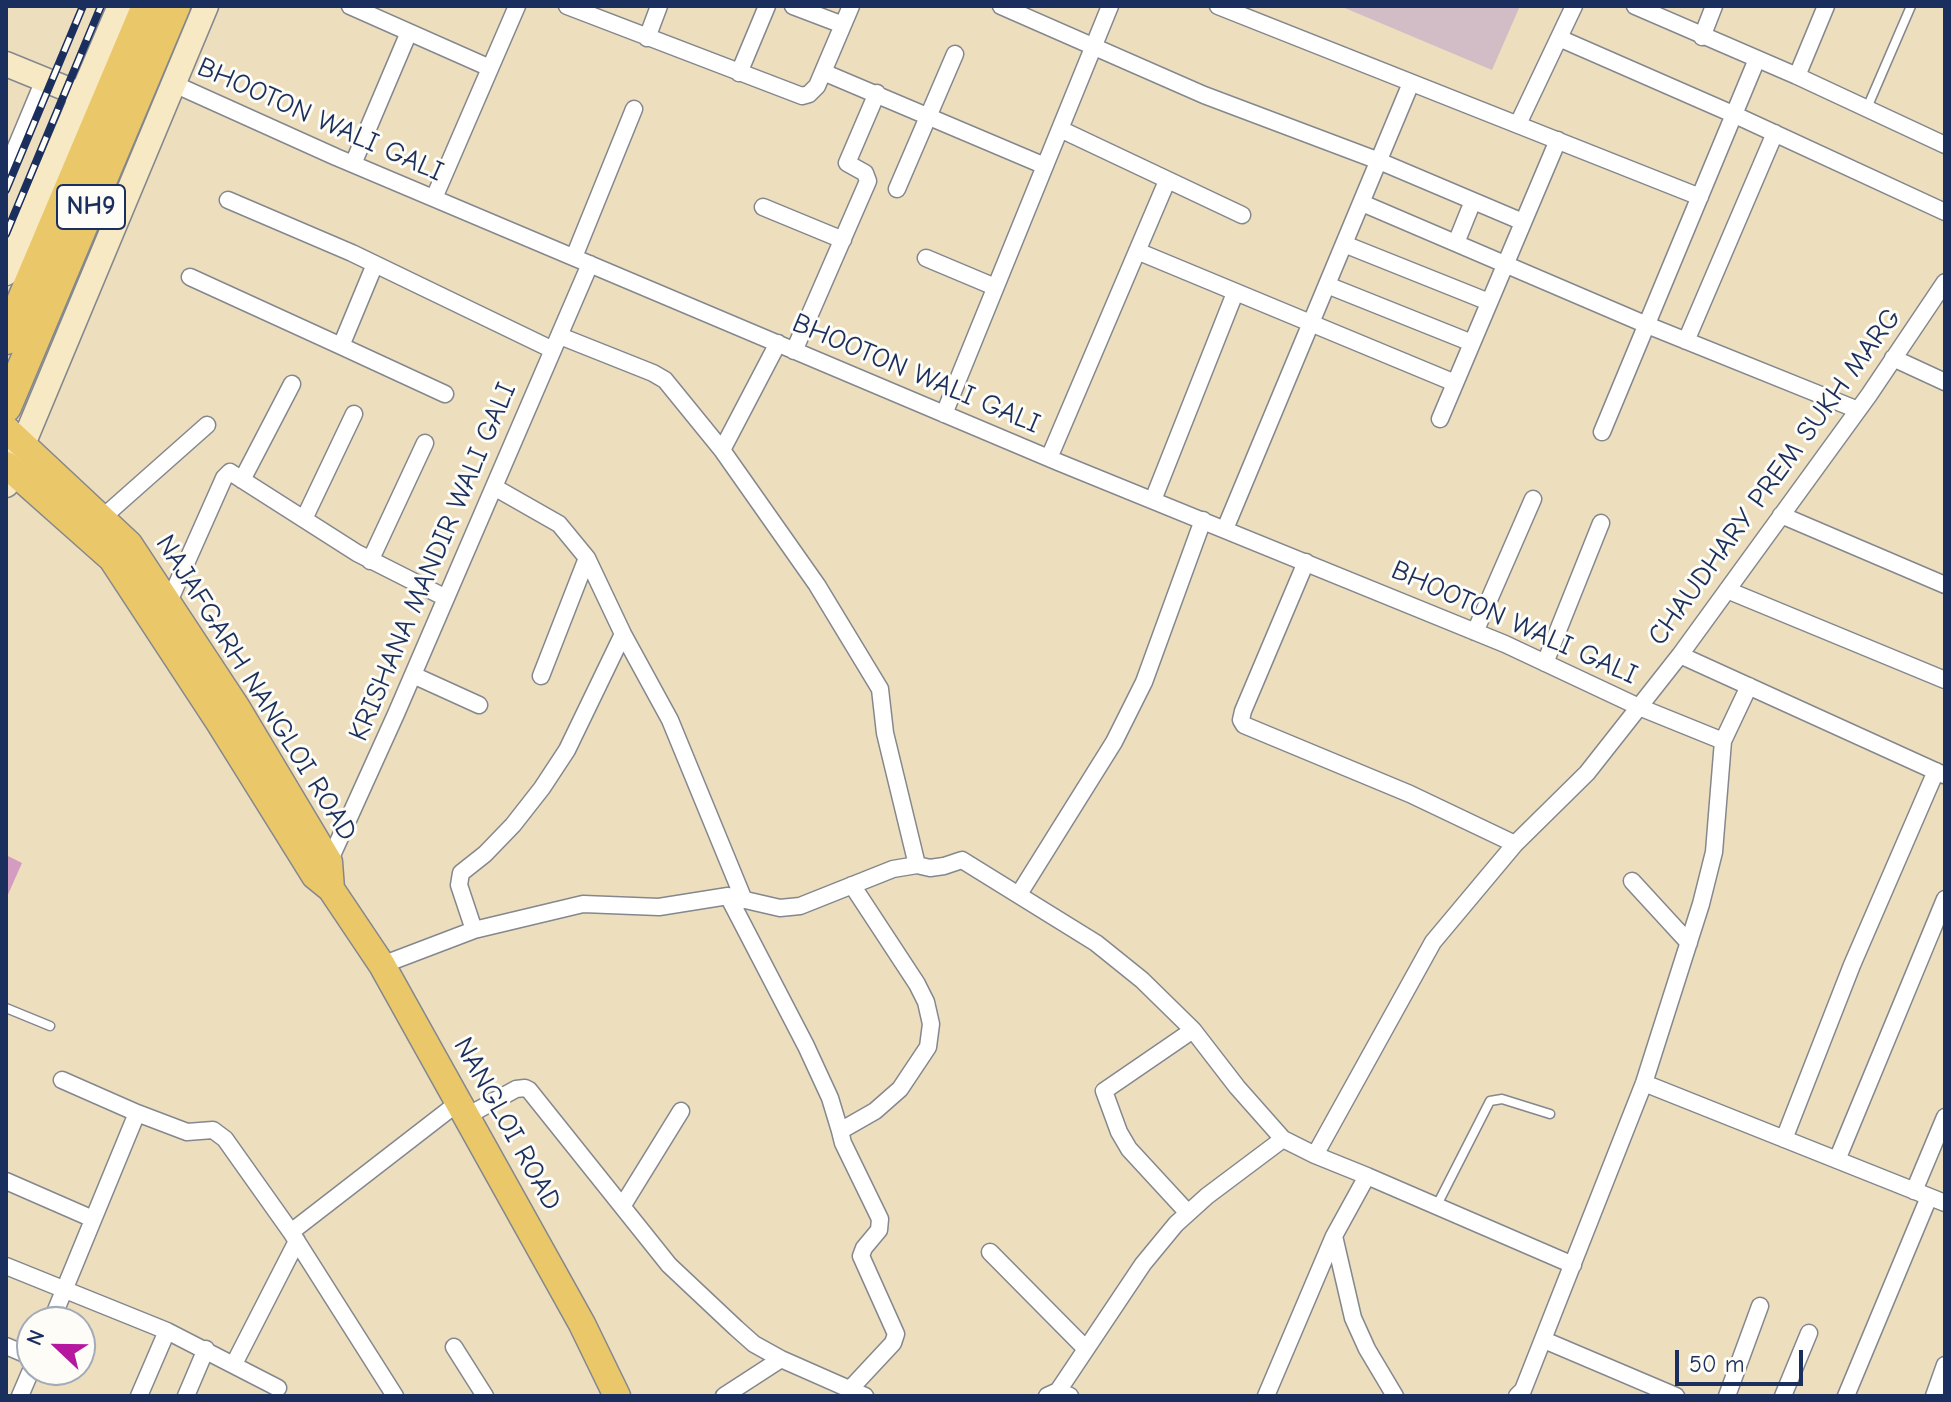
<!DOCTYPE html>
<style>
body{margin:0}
#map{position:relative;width:1951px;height:1402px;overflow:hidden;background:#eddfbd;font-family:"Comic Neue",sans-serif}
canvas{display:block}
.frame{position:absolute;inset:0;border:8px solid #1b2f5e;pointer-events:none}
.north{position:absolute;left:16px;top:1306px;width:80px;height:80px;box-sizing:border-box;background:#fdfcf7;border:2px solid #a3aaba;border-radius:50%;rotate:292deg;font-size:22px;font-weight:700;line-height:32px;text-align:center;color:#1b2f5e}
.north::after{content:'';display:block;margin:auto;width:28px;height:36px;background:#b5179e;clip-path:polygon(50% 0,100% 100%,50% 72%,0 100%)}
.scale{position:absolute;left:1675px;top:1350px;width:128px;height:36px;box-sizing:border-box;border:4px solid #1b2f5e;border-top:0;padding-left:10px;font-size:24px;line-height:28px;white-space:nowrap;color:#1b2f5e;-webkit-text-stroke:6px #fdfcf7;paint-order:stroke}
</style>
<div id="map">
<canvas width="1951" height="1402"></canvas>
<div class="frame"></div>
<div class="north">N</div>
<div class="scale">50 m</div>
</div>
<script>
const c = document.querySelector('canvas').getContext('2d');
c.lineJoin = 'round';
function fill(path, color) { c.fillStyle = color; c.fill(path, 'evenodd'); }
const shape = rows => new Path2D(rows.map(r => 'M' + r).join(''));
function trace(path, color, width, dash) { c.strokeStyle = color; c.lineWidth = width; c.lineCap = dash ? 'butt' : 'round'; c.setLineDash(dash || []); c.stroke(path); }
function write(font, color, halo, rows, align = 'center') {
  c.font = font + ' "Comic Neue",sans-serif'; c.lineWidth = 6; c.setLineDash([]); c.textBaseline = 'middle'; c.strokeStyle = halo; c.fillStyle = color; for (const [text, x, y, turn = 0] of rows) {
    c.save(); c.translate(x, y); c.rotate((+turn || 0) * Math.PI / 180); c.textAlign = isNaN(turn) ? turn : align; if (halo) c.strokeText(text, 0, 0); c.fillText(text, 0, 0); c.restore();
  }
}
const industrial = shape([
 [1340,6,1520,6,1492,70]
]);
const building = shape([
 [6,855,22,863,6,899]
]);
const lane = shape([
 [1867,108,1911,6],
 [6,1008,50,1026],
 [1437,1205,1490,1101,1502,1099,1550,1114]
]);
const street = shape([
 [350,6,490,68],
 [567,6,802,96,809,94,817,86,851,6],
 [793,6,843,25],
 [1001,6,1204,95,1379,161,1523,222],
 [1218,6,1700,197],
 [1635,6,1797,76,1945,145],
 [1702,37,1714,6],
 [647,38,659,6],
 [1559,38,1735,115,1945,212],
 [823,72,1045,166],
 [739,73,767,6],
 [1797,76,1826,6],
 [174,84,336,157,1058,462,1505,644,1639,707,1723,741,1714,852,1701,904,1644,1083,1523,1390,1517,1396],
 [1518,124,1574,6],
 [1060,129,1242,215],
 [353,164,409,32],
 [6,171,44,80],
 [897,189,955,54],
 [434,198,517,6],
 [228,200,352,253,553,350],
 [1362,203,1647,325,1858,410],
 [763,207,843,240],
 [1456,243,1473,201],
 [1344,244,1489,302],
 [1137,251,1455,383],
 [574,257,634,109],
 [926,258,995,287],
 [190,277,341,346,375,264],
 [1327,285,1472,343],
 [560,336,653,373,665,380,722,450,817,585,880,689,885,733,917,865],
 [1686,341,1775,133],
 [341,346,445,394],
 [794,351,868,181,865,173,847,163,877,93],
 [1893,358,1945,382],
 [944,414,1110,6],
 [1440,419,1558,140],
 [1602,432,1757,59],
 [722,450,778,343],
 [1049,458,1167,181],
 [242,480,292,384],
 [494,487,559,524,587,558,623,634,670,720,744,900],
 [1153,500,1235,293],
 [1781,515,1945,585],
 [102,518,207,425],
 [304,519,354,414],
 [1225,529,1411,83],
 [370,561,425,443],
 [1306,562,1243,711,1241,720,1244,725,1410,794,1515,844],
 [1727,590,1945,680],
 [168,604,224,478,230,472,357,553,446,598],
 [1475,632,1533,499],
 [1680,655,1944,775],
 [1545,663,1601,523],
 [413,675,479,705],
 [541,676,587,558],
 [1723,741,1749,686],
 [324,866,329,862,396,714,590,264],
 [1632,881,1689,943],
 [1019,894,1114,742,1144,682,1203,520],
 [728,896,806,1046,830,1098,840,1131,875,1111,900,1089,928,1047,931,1024,926,1002,917,984,852,885],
 [474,930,459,885,461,873,485,854,513,825,542,788,567,750,623,634],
 [382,965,474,930,583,904,659,907,728,896,780,908,800,906,893,869,917,865,930,868,944,866,962,860,1096,943,1142,980,1193,1030,1237,1087,1283,1139,1315,1155],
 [1644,1083,1945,1203],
 [137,1113,187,1132,213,1130,225,1139,291,1232,395,1396],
 [467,1116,516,1089,525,1088,529,1090,669,1265,736,1328,754,1344,781,1359,865,1396],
 [840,1131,843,1143,880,1219,879,1230,864,1248,861,1256,896,1334,893,1343,851,1388],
 [1784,1139,1852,965,1936,771],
 [1837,1160,1945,899],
 [1367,1176,1573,1265],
 [6,1181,93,1219],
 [1914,1191,1945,1117],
 [623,1205,681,1111],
 [1188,1213,1129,1149,1119,1132,1104,1091,1193,1030],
 [291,1232,459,1102],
 [1334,1236,1353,1318,1367,1349,1395,1396],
 [990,1252,1086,1349],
 [6,1266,167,1331],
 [51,1322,137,1113,62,1080],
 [1544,1340,1676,1396],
 [6,1346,32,1357],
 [454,1347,485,1396],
 [234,1364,297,1241],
 [1058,1391,1143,1264,1176,1224,1207,1196,1283,1139],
 [20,1396,32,1368],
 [139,1396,167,1331,278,1388],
 [186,1396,206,1349],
 [724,1396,781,1359],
 [1047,1396,1058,1391,1070,1396],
 [1266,1396,1334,1236,1367,1176,1315,1155,1433,942,1515,844,1587,773,1680,655,1869,395,1945,282],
 [1727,1396,1760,1306],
 [1783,1396,1809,1333],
 [1846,1396,1929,1197],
 [1934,1396,1945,1365]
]);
const secondary = shape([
 [6,64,82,95],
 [6,273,120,6],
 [6,485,206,6]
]);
const primary = shape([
 [6,429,129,544,237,708,329,862,331,889],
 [6,465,112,559,219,722,315,876,331,889,382,965,582,1324,617,1396]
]);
const highway = shape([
 [6,339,147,6],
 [6,407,175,6]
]);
const rail = shape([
 [6,190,83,6],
 [6,234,101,6]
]);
const shields = [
 [91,207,68]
];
const shieldNames = [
 ["NH9",91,207]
];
const streetNames = [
 ["BHOOTON WALI GALI",320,120,24],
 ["BHOOTON WALI GALI",916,374,23],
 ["CHAUDHARY PREM SUKH MARG",1775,477,-54],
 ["KRISHANA MANDIR WALI GALI",433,562,-67],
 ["BHOOTON WALI GALI",1514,623,24],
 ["NAJAFGARH NANGLOI ROAD",256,688,58],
 ["NANGLOI ROAD",507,1124,61]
];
fill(industrial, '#d2bdc7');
fill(building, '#d49cc1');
trace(lane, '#84878e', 11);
trace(street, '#84878e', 19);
trace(secondary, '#84878e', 27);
trace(primary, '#84878e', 29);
trace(highway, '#84878e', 33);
trace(lane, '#fff', 8);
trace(street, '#fff', 16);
trace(secondary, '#f7e9c3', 24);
trace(primary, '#eac769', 26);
trace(highway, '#eac769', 30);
trace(rail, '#1b2f5e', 8);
trace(rail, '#fdfcf7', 5, [15]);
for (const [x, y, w] of shields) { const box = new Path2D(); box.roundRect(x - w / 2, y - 22, w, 44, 6); c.fillStyle = '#fdfcf7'; c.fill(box); trace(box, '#1b2f5e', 2); }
write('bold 26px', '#1b2f5e', null, shieldNames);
write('28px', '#1b2f5e', '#fdfcf7', streetNames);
</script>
